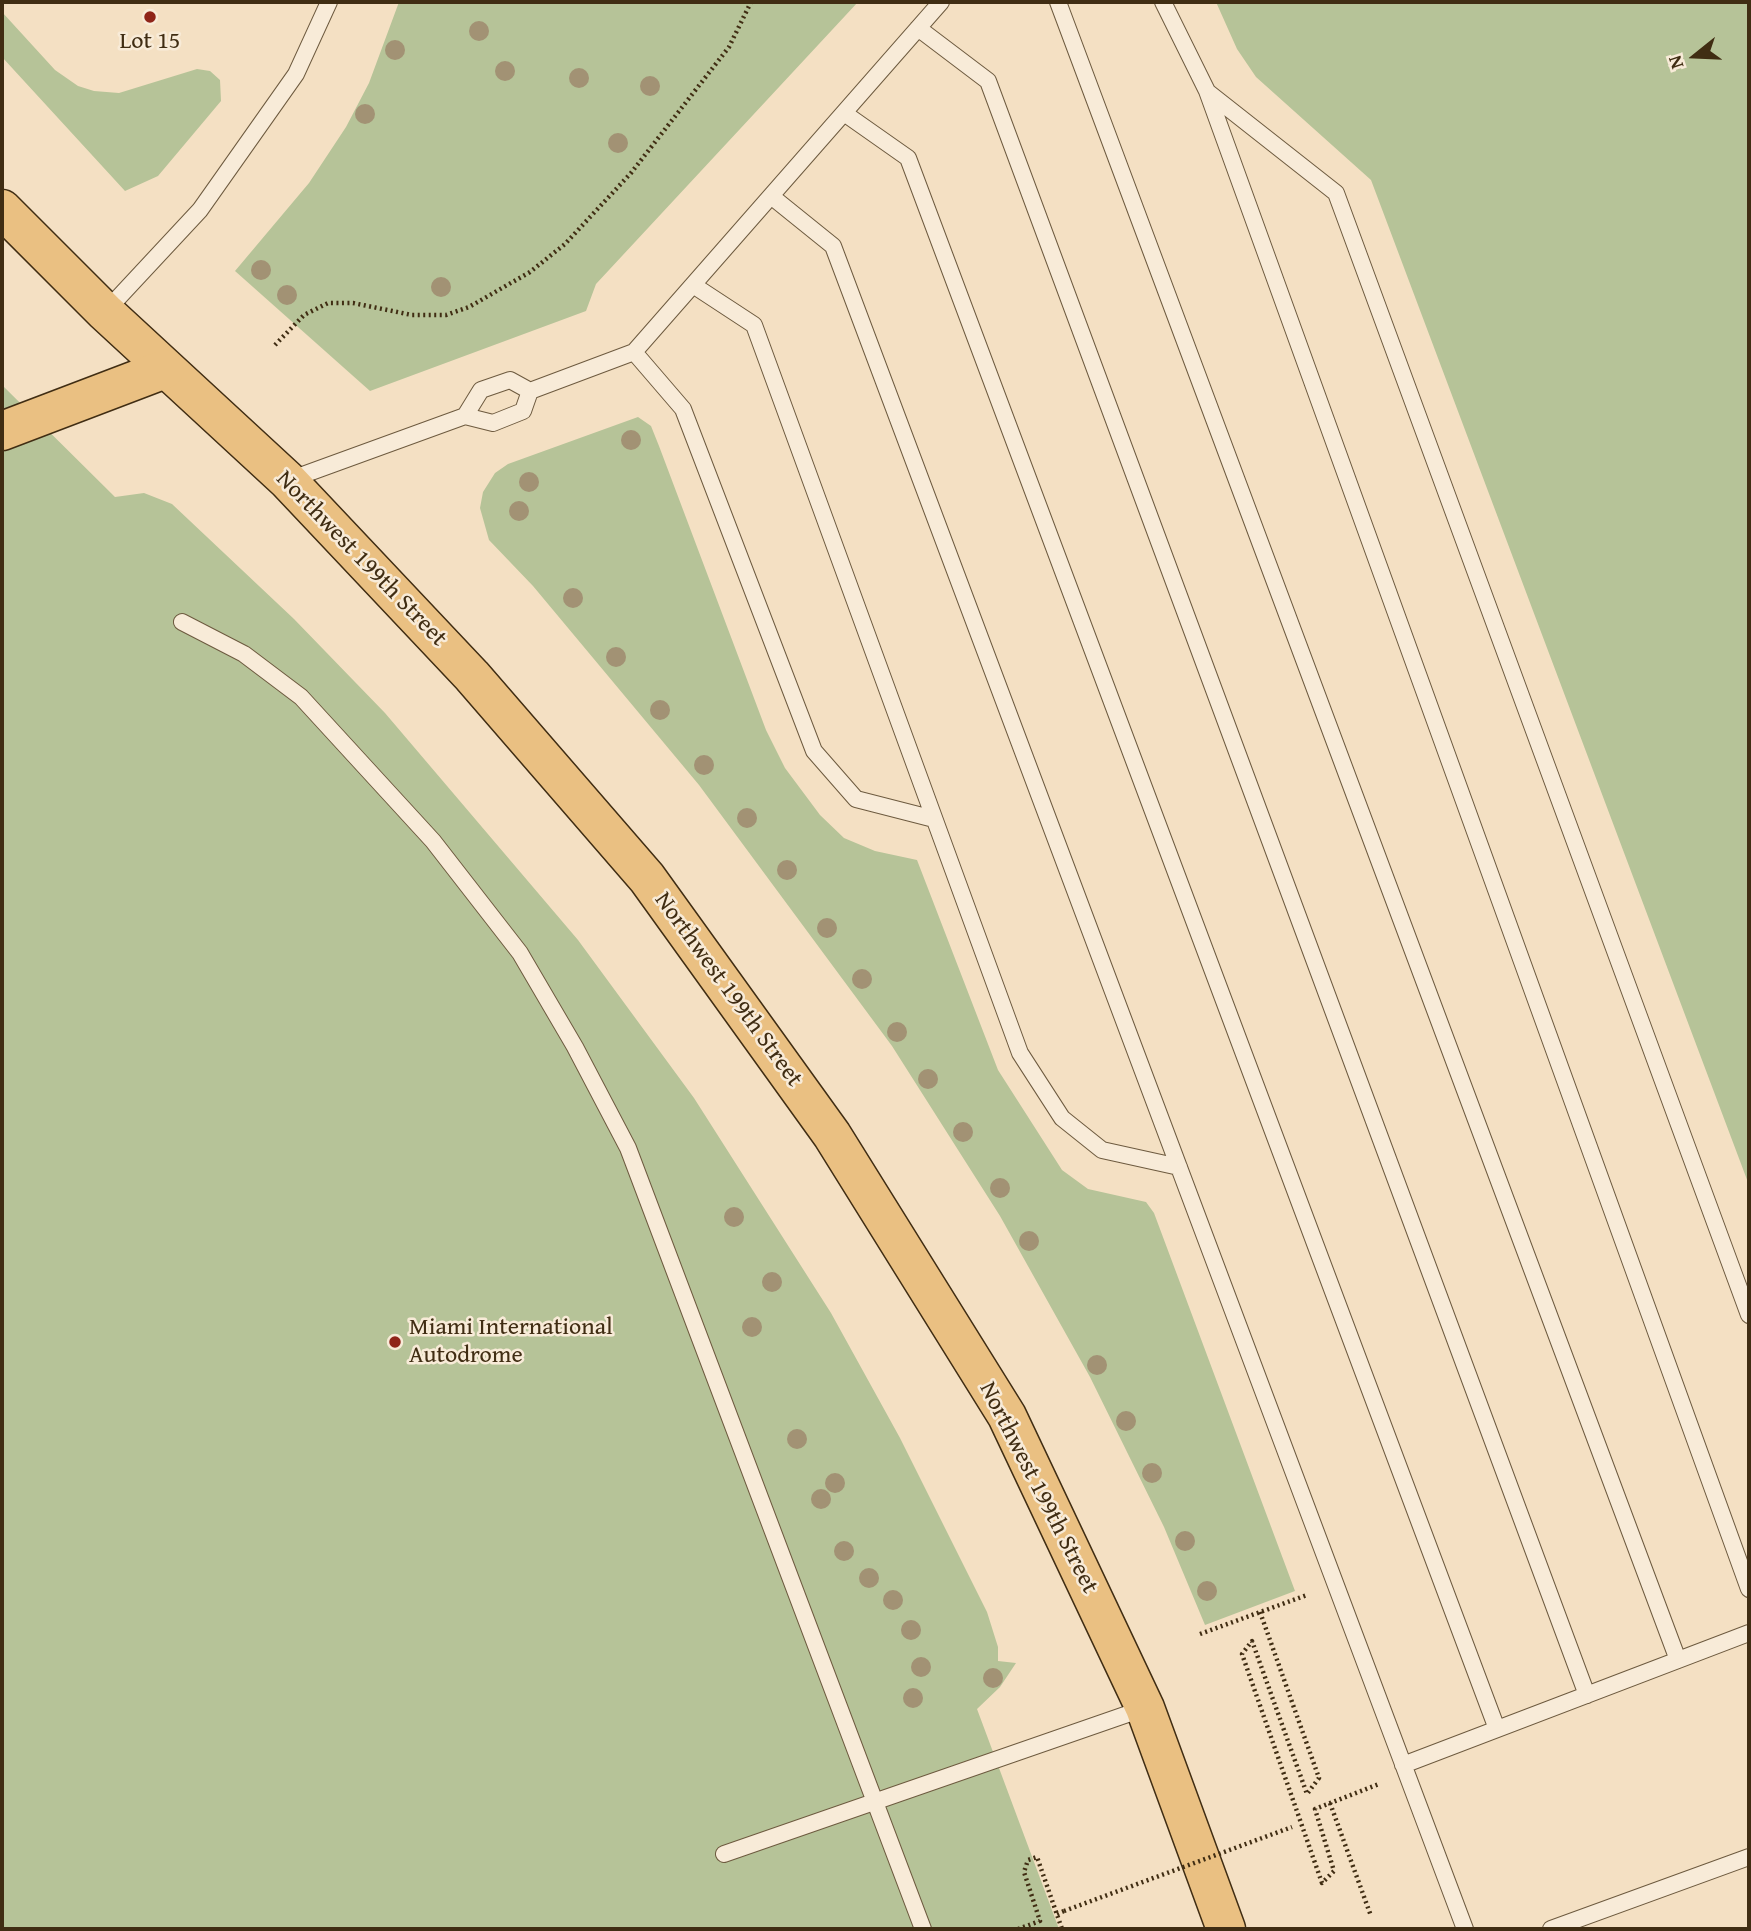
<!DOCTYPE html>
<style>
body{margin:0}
#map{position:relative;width:1751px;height:1931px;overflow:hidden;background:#f4e0c3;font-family:"Gentium Book Plus",serif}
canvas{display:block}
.frame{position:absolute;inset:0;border:4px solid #402d13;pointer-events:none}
.north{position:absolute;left:1660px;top:21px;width:70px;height:70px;-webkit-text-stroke:5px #f8ebd8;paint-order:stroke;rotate:252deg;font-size:19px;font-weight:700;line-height:28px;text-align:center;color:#402d13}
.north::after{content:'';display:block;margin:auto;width:24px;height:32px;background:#402d13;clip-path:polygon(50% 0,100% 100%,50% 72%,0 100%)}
</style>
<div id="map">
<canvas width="1751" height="1931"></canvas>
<div class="frame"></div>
<div class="north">N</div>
</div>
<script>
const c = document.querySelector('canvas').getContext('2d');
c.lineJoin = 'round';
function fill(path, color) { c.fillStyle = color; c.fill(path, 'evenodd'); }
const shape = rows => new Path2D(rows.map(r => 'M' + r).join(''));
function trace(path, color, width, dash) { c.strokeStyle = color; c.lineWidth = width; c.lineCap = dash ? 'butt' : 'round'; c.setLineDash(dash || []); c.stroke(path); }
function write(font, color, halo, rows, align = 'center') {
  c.font = font + ' "Gentium Book Plus",serif'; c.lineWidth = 5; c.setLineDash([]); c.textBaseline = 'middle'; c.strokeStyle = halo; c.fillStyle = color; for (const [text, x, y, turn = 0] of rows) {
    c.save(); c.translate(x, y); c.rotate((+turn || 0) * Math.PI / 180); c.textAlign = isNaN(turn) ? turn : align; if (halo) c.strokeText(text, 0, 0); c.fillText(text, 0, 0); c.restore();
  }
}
const green = shape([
 [399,2,858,2,596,284,586,311,370,391,235,271,309,183,346,127,369,83],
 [1216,2,1749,2,1749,1185,1371,180,1256,77,1237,49],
 [2,12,55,70,78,86,94,91,119,93,197,69,210,71,220,80,221,101,158,176,125,191,2,57],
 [2,385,115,497,144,493,172,504,294,619,385,713,578,940,694,1098,831,1313,900,1438,987,1612,998,1647,998,1661,1016,1663,1000,1687,977,1709,1059,1929,2,1929],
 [638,417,651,426,659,446,766,730,785,768,820,815,844,838,875,851,917,860,998,1070,1062,1170,1088,1189,1146,1202,1154,1213,1295,1591,1205,1625,1164,1527,1090,1377,1000,1216,892,1046,699,785,533,586,489,540,480,508,483,492,495,473,508,464]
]);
const path = shape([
 [275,345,304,315,328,303,353,303,412,315,446,315,469,307,530,272,565,244,631,173,729,47,751,2],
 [1260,1612,1319,1778,1307,1794,1252,1641,1242,1654,1322,1883,1334,1871,1315,1809,1379,1784],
 [1200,1634,1307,1595],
 [1330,1803,1371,1916],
 [1057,1914,1064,1911],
 [1018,1929,1040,1921,1024,1872,1028,1860,1037,1857,1062,1929]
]);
const lane = shape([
 [1058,2,1678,1660],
 [1163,2,1207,91,1749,1589],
 [918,28,988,81,1587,1695],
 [1209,93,1336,193,1749,1315],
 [844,113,908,158,1497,1729],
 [771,196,833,246,1465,1929],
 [693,285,754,325,1020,1053,1062,1118,1102,1150,1179,1167],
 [105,312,200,210,296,74,329,2],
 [634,352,683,409,814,751,856,799,934,819],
 [465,416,481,390,510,380,530,391,634,352,941,2],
 [289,480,465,416,493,423,523,411,530,391],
 [182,622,244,654,301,697,433,841,520,953,575,1047,628,1148,923,1929],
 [1403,1765,1749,1633],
 [724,1854,1145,1708],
 [1551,1929,1749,1857]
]);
const primary = shape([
 [2,209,105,312,287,480,472,676,647,878,832,1135,1007,1416,1145,1708,1226,1929]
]);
const highway = shape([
 [2,431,165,369]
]);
const pathBridge = shape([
 [1064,1911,1292,1827]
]);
const trees = [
 [479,31],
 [395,50],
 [505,71],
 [579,78],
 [650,86],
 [365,114],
 [618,143],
 [261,270],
 [441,287],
 [287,295],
 [631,440],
 [529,482],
 [519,511],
 [573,598],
 [616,657],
 [660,710],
 [704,765],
 [747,818],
 [787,870],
 [827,928],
 [862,979],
 [897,1032],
 [928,1079],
 [963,1132],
 [1000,1188],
 [734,1217],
 [1029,1241],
 [772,1282],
 [752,1327],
 [1097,1365],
 [1126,1421],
 [797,1439],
 [1152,1473],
 [835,1483],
 [821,1499],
 [1185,1541],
 [844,1551],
 [869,1578],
 [1207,1591],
 [893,1600],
 [911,1630],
 [921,1667],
 [993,1678],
 [913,1698]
];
const markers = [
 [150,17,7,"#8f2418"],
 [395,1342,7,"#8f2418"]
];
const poiNames = [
 ["Lot 15",150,42],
 ["Miami International",409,1328,"left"],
 ["Autodrome",409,1356,"left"]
];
const streetNames = [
 ["Northwest 199th Street",361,559,46],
 ["Northwest 199th Street",728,990,54],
 ["Northwest 199th Street",1038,1488,63]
];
fill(green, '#b6c398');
trace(lane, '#6d5a3f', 18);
trace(primary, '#402d13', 41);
trace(highway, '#402d13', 41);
trace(path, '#402d13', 4.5, [2, 3.5]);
trace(lane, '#f8ebd8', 16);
trace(primary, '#eac082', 38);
trace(highway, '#eac082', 38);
trace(pathBridge, '#402d13', 4.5, [2, 3.5]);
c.fillStyle = '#a29274';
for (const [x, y] of trees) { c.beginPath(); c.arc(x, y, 10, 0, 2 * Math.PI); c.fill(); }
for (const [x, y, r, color] of markers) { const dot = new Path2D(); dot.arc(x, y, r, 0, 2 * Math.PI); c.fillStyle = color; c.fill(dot); trace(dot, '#f8ebd8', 2.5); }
write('24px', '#402d13', '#f8ebd8', poiNames);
write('24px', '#402d13', '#f8ebd8', streetNames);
</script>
